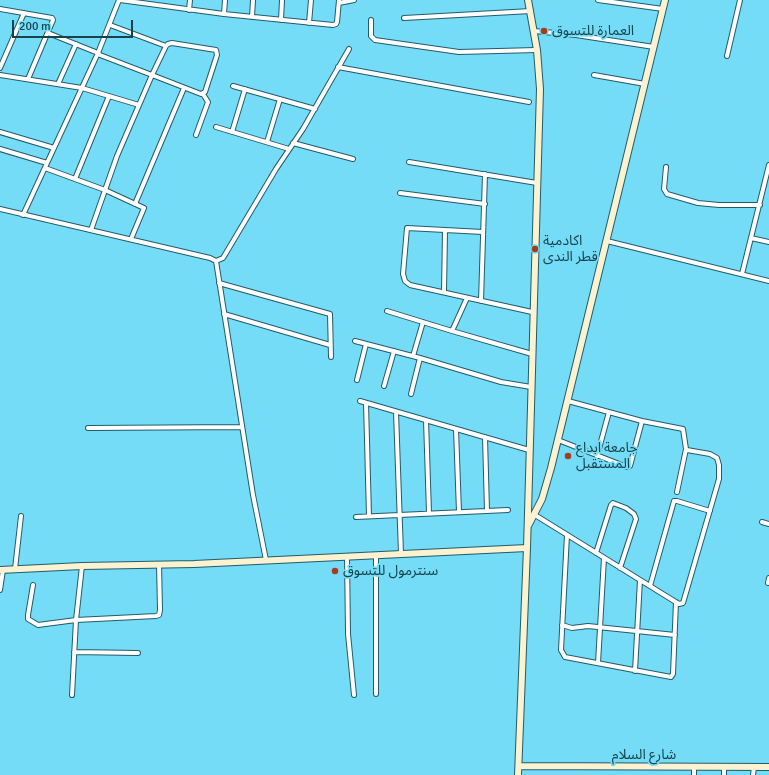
<!DOCTYPE html>
<meta charset="utf-8">
<style>
body{margin:0}
#map{position:relative;width:769px;height:775px;overflow:hidden;background:#74dcf6;font-family:Signika,sans-serif}
canvas{display:block}
.scale{position:absolute;left:12px;top:20px;width:121px;height:18px;box-sizing:border-box;border:2px solid #16434e;border-top:0;padding-left:5px;font-size:12px;line-height:14px;white-space:nowrap;color:#16434e;-webkit-text-stroke:3px #74dcf6;paint-order:stroke}
</style>
<div id="map">
<canvas width="769" height="775"></canvas>
<div class="scale">200 m</div>
</div>
<script>
const c = document.querySelector('canvas').getContext('2d');
c.lineJoin = 'round';
const shape = rows => new Path2D(rows.map(r => 'M' + r).join(''));
function trace(path, color, width, dash) { c.strokeStyle = color; c.lineWidth = width; c.lineCap = dash ? 'butt' : 'round'; c.setLineDash(dash || []); c.stroke(path); }
function write(font, color, halo, rows, align = 'center') {
  c.font = font + ' Signika,"Noto Sans Arabic",sans-serif'; c.lineWidth = 3.5; c.setLineDash([]); c.textBaseline = 'middle'; c.strokeStyle = halo; c.fillStyle = color; for (const [text, x, y, turn = 0] of rows) {
    c.save(); c.translate(x, y); c.rotate((+turn || 0) * Math.PI / 180); c.textAlign = isNaN(turn) ? turn : align; if (halo) c.strokeText(text, 0, 0); c.fillText(text, 0, 0); c.restore();
  }
}
const street = shape([
 [120,0,224,14,333,25,336,24,337,22,339,0],
 [598,0,663,9],
 [339,3,354,0],
 [0,9,52,18,53,20,28,79],
 [189,10,190,0],
 [224,14,225,0],
 [252,17,253,0],
 [404,18,531,11],
 [281,20,282,0],
 [371,20,371,36,375,40,459,52,537,50],
 [309,23,311,0],
 [110,25,166,46],
 [534,31,576,35,654,47],
 [727,56,740,0],
 [338,67,529,102],
 [0,68,24,13],
 [0,75,82,88,139,105],
 [594,75,645,84],
 [58,84,76,44],
 [233,86,315,109],
 [216,127,289,149],
 [0,132,54,148],
 [232,132,245,89],
 [196,135,208,102,203,94],
 [267,142,280,99],
 [293,143,353,159],
 [0,149,47,163],
 [409,162,537,183],
 [666,167,664,189,667,194,698,203,719,205,760,205],
 [45,168,105,190,144,208,131,239],
 [75,179,109,96],
 [400,193,485,204],
 [135,204,184,88],
 [0,209,210,258,216,261,253,495,266,560],
 [23,215,98,53,48,33],
 [91,230,117,156,152,75,166,46,168,44,172,43,216,50,217,55,205,92,201,94,152,75,100,55,98,53,119,0],
 [483,232,407,228,403,274,405,281,410,285,532,312],
 [751,238,769,242],
 [607,241,769,281],
 [216,261,223,258,276,169,303,129,349,49],
 [742,274,769,165],
 [219,283,330,314,331,357],
 [444,292,445,230],
 [481,301,485,174],
 [387,311,452,331,532,354],
 [224,314,330,345],
 [452,331,467,298],
 [355,341,420,358,501,382,531,387],
 [413,356,423,322],
 [357,380,366,344],
 [384,386,394,351],
 [411,394,420,358],
 [360,401,529,450],
 [366,403,369,516],
 [396,412,401,554],
 [426,420,429,513],
 [88,428,242,427],
 [456,429,459,512],
 [485,437,487,511],
 [558,440,627,467,630,466,642,421,568,401],
 [597,456,609,412],
 [677,492,686,449],
 [535,515,679,604,683,603,719,479,719,465,717,458,710,454,687,450,686,449,683,429,642,421],
 [356,517,508,510],
 [762,522,769,524],
 [567,535,561,650,565,657,671,677,673,674,676,602],
 [596,553,611,505,613,503,626,508,634,514,636,519,620,568],
 [376,555,376,694],
 [347,556,348,634,354,695],
 [15,569,21,516],
 [768,583,769,578],
 [33,585,28,615,28,619,38,625,76,620,156,616,159,615,160,610,159,564],
 [650,586,674,501,677,501,710,511],
 [0,590,3,570],
 [562,625,572,628,588,626,675,635],
 [74,652,138,653],
 [598,663,604,558],
 [635,671,640,580],
 [72,695,76,620,82,566],
 [694,775,694,767],
 [724,775,724,767],
 [753,775,754,767]
]);
const secondary = shape([
 [528,526,542,499,551,468,665,0],
 [0,570,82,566,194,564,527,548],
 [519,766,769,767],
 [518,775,527,548,540,89,537,50,528,0]
]);
const markers = [
 [544,31,4,"#a43c1d"],
 [535,249,4,"#a43c1d"],
 [568,456,4,"#a43c1d"],
 [335,571,4,"#a43c1d"]
];
const poiNames = [
 ["العمارة للتسوق",552,31],
 ["اكادمية",543,241],
 ["قطر الندى",543,257],
 ["جامعة ابداع",576,448],
 ["المستقبل",576,464],
 ["سنترمول للتسوق",343,571]
];
const streetNames = [
 ["شارع السلام",644,755]
];
trace(street, '#235b69', 6);
trace(secondary, '#235b69', 8);
trace(street, '#fff', 4);
trace(secondary, '#faf2d1', 6);
for (const [x, y, r, color] of markers) { const dot = new Path2D(); dot.arc(x, y, r, 0, 2 * Math.PI); c.fillStyle = color; c.fill(dot); trace(dot, '#74dcf6', 1.5); }
write('14px', '#16434e', '#74dcf6', poiNames, 'left');
write('14px', '#16434e', '#74dcf6', streetNames);
</script>
